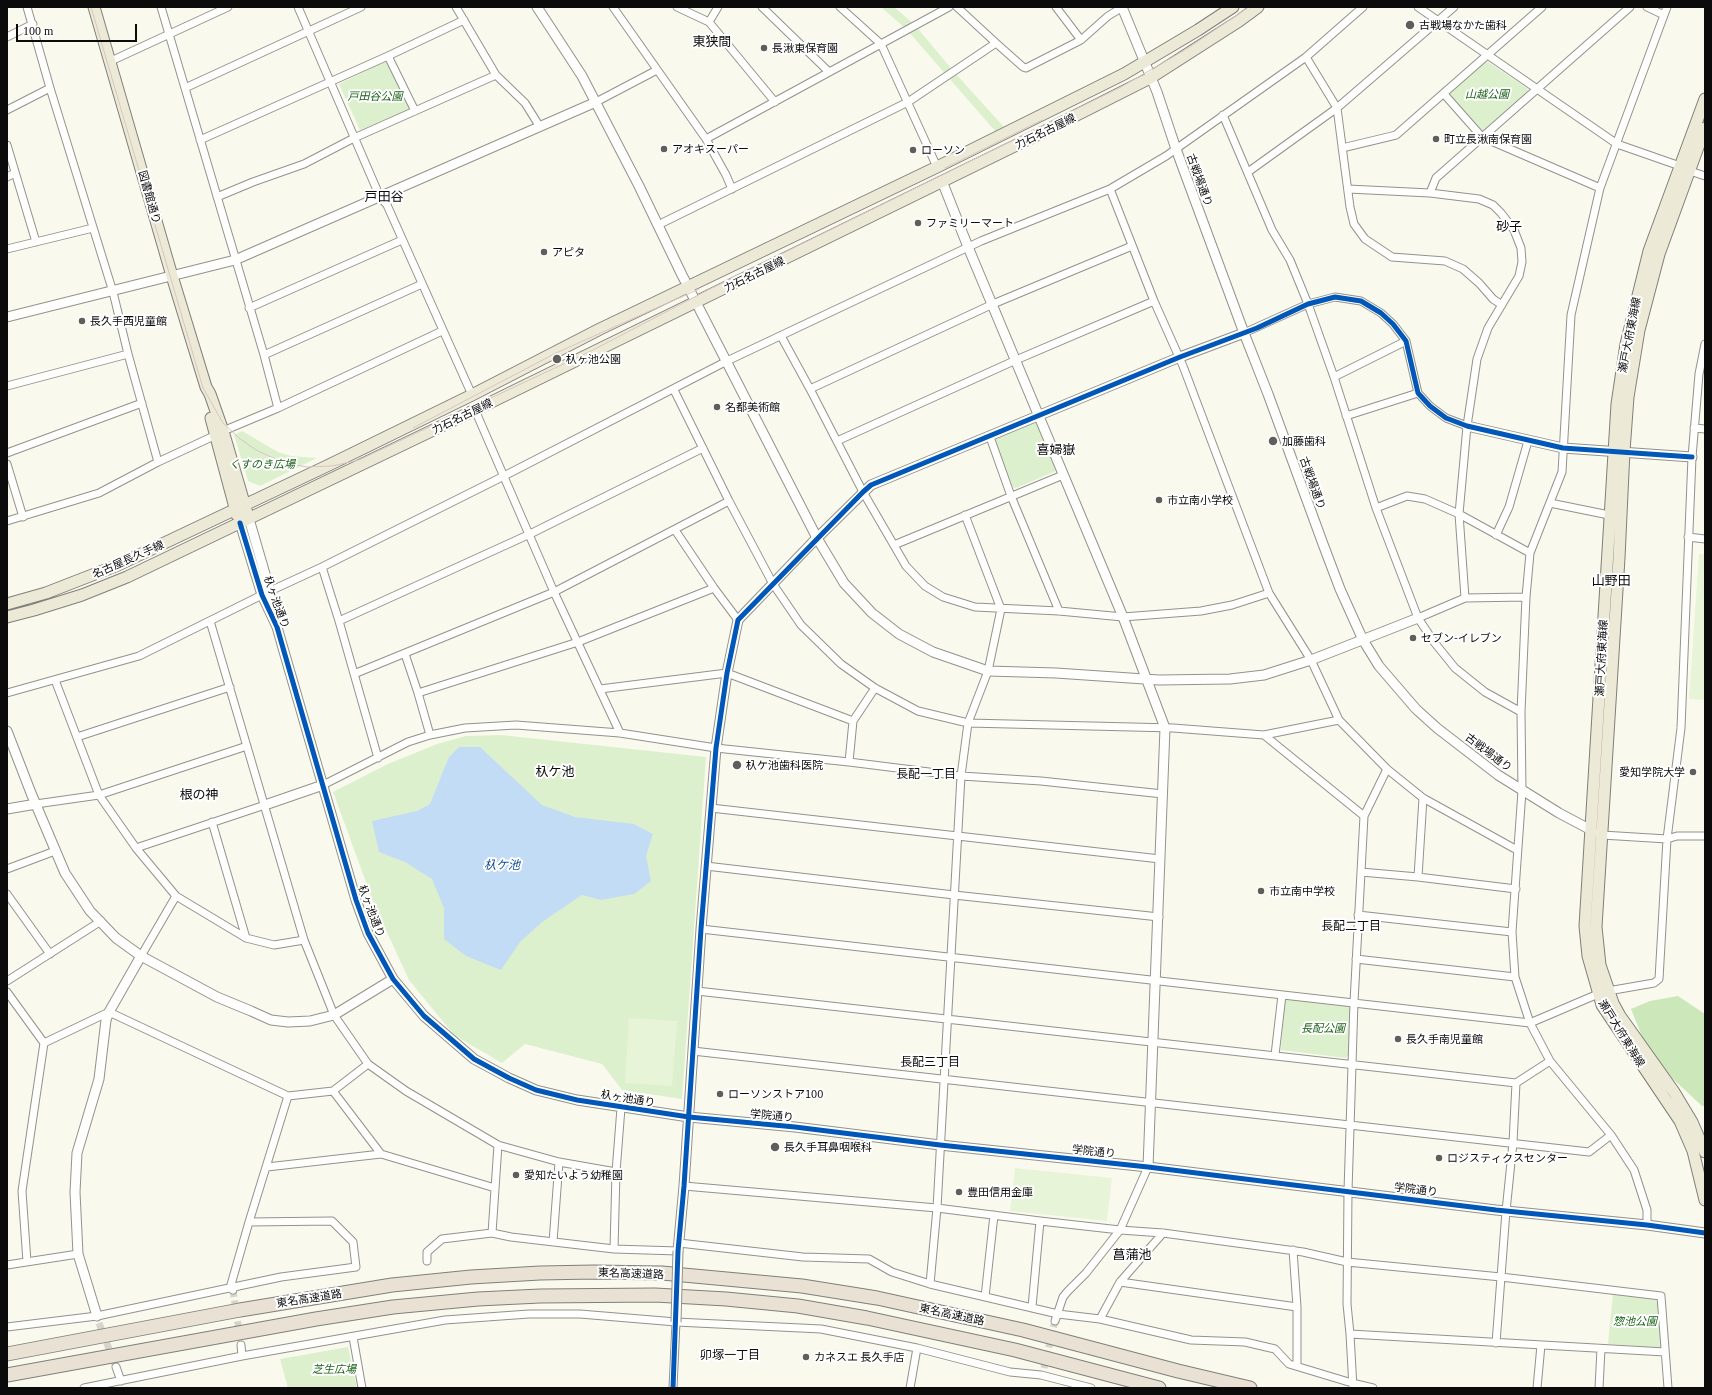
<!DOCTYPE html>
<meta charset="utf-8">
<style>
body{margin:0}
#map{position:relative;width:1712px;height:1395px;overflow:hidden;background:#faf9ee;font-family:Georgia,serif}
canvas{display:block}
.frame{position:absolute;inset:0;border:8px solid #0b0b0b;pointer-events:none}
.scale{position:absolute;left:16px;top:24px;width:121px;height:18px;box-sizing:border-box;border:2px solid #0b0b0b;border-top:0;padding-left:5px;font-size:12px;line-height:14px;white-space:nowrap;color:#0b0b0b;-webkit-text-stroke:3px #fff;paint-order:stroke}
</style>
<div id="map">
<canvas width="1712" height="1395"></canvas>
<div class="frame"></div>
<div class="scale">100 m</div>
</div>
<script>
const c = document.querySelector('canvas').getContext('2d');
c.lineJoin = 'round';
function fill(path, color) { c.fillStyle = color; c.fill(path, 'evenodd'); }
const shape = rows => new Path2D(rows.map(r => 'M' + r).join(''));
function trace(path, color, width, dash) { c.strokeStyle = color; c.lineWidth = width; c.lineCap = dash ? 'butt' : 'round'; c.setLineDash(dash || []); c.stroke(path); }
function write(font, color, halo, rows, align = 'center') {
  c.font = font + ' Georgia,"Noto Sans JP",serif'; c.lineWidth = 4; c.setLineDash([]); c.textBaseline = 'middle'; c.strokeStyle = halo; c.fillStyle = color; for (const [text, x, y, turn = 0] of rows) {
    c.save(); c.translate(x, y); c.rotate((+turn || 0) * Math.PI / 180); c.textAlign = isNaN(turn) ? turn : align; if (halo) c.strokeText(text, 0, 0); c.fillText(text, 0, 0); c.restore();
  }
}
const green = shape([
 [881,7,894,7,915,25,954,72,1005,128,996,132,907,30],
 [388,62,410,109,360,130,339,84,382,63],
 [1488,62,1528,89,1527,93,1484,130,1480,130,1449,96,1450,92,1484,63],
 [1033,421,1038,424,1058,468,1056,471,1016,488,1013,487,994,441,995,438],
 [242,431,278,452,291,456,317,458,260,486,248,481,234,435],
 [501,735,706,757,682,1099,622,1090,602,1064,525,1044,502,1063,454,1035,409,980,374,904,333,792,388,764,437,744,466,736],
 [1285,998,1348,1004,1350,1007,1350,1053,1346,1058,1281,1050,1284,1000],
 [1613,1293,1659,1297,1662,1348,1608,1344],
 [348,1347,357,1388,288,1388,280,1359]
]);
const forest = shape([
 [1678,996,1705,1014,1705,1106,1702,1106,1672,1078,1643,1039,1631,1009,1650,1001]
]);
const pitch = shape([
 [1699,554,1705,554,1705,700,1689,699],
 [629,1018,677,1021,672,1086,625,1083],
 [1015,1168,1112,1178,1107,1221,1010,1211]
]);
const water = shape([
 [459,747,480,747,542,805,575,817,634,824,653,834,646,856,651,881,634,894,601,900,582,895,542,922,520,942,501,970,466,956,444,939,444,908,432,879,405,862,379,852,372,821,417,811,430,804,449,757]
]);
const minorTunnel = shape([
 [233,1290,241,1345],
 [99,1323,116,1367],
 [1044,1368,1055,1321]
]);
const minor = shape([
 [27,7,50,88,113,292,128,354,158,462],
 [161,7,264,355,278,408],
 [298,7,380,197,387,205,472,395],
 [456,7,496,75,525,103,540,127],
 [613,7,706,139,726,175,732,189],
 [677,7,709,22,775,102],
 [762,7,829,72],
 [840,7,881,44,937,167],
 [957,7,996,43],
 [1056,7,1081,40],
 [1418,7,1617,144,1680,166],
 [1647,7,1664,15],
 [709,22,718,7],
 [7,37,33,24],
 [388,56,415,111],
 [1306,57,1337,108,1350,207,1354,224,1365,239,1392,257,1445,261,1463,269,1479,283,1493,299,1502,305],
 [111,61,228,7],
 [185,88,361,7],
 [1444,94,1482,137,1600,188],
 [596,102,657,70],
 [7,110,50,88],
 [1223,115,1272,230,1290,260,1308,304,1334,377,1376,508,1418,618,1434,642,1455,668,1485,692,1521,712],
 [706,139,949,7],
 [200,140,388,56,464,20],
 [7,145,36,242],
 [1342,148,1396,135,1542,7],
 [1690,171,1705,176],
 [1248,172,1337,108,1454,7],
 [7,177,15,173],
 [1110,189,1154,301,1183,366,1269,593,1311,660,1339,720,1387,769,1423,798,1517,850],
 [1348,189,1430,193,1479,199,1493,205,1501,213,1514,230,1521,248,1522,262,1519,276,1488,328,1477,359,1467,426,1459,514,1465,598],
 [1430,193,1436,178,1630,7],
 [217,197,253,182,304,164,354,138,496,75],
 [658,225,908,102,996,43,1023,67,1026,68,1081,40,1108,16,1123,7],
 [7,249,93,228],
 [249,308,402,240],
 [1244,333,1308,304,1335,297,1361,301,1381,313,1393,324,1406,341,1418,393,1430,406,1446,418,1467,426],
 [781,336,810,389,863,492,906,566,925,586,943,597,975,607,1059,611,1123,617,1201,611,1232,605,1269,593],
 [264,355,422,284],
 [1334,377,1406,341],
 [7,386,128,354],
 [810,389,993,304,1132,246],
 [674,390,729,501,773,584,801,625,841,664,875,688,918,711,968,723,1173,728,1264,735,1339,720],
 [475,410,554,592,620,733],
 [1346,416,1418,393],
 [1694,428,1705,429],
 [223,431,278,408,442,331],
 [990,437,1011,496,1059,611],
 [837,441,1016,360,1154,301],
 [7,453,142,403],
 [7,464,23,517],
 [1550,503,1609,515],
 [1376,508,1407,496,1425,499,1459,514,1530,553],
 [7,521,99,493,158,462,216,435],
 [675,530,714,588,738,620],
 [1496,535,1509,507,1528,441],
 [1688,537,1705,539],
 [894,545,1063,475],
 [322,567,339,621,378,758],
 [1418,618,1465,598,1526,597],
 [210,621,304,940,334,1015,368,1064,406,1091,498,1145,559,1162,616,1172],
 [339,621,530,534,703,448],
 [405,654,418,693,430,735],
 [354,674,554,592,729,501],
 [55,680,99,795,136,848,176,896,246,938,274,945,304,940],
 [600,689,727,673,853,721],
 [7,693,139,656,270,591,322,567,504,476,727,361,981,241,1110,189,1166,156,1306,57,1363,7],
 [418,693,578,642,714,588],
 [1264,735,1364,816],
 [77,737,230,687],
 [849,762,853,721,875,688],
 [323,785,408,742,430,735,465,728,516,725,620,733,716,748,849,762,961,776,1041,781,1163,794],
 [36,804,99,795,247,746],
 [711,808,1160,859],
 [212,822,246,938],
 [1598,833,1602,835,1667,839,1677,836,1705,836],
 [136,848,265,805],
 [706,866,954,895,1159,917],
 [7,869,55,851],
 [1361,872,1418,877,1516,889],
 [1418,877,1423,798],
 [7,894,50,954],
 [1358,915,1512,932],
 [701,929,1530,1023,1598,994],
 [141,956,176,896],
 [1356,959,1515,977],
 [7,981,101,921],
 [697,991,1516,1083,1550,1061],
 [1608,991,1654,983,1659,979,1667,839,1681,728,1692,457,1699,374,1705,344],
 [7,992,44,1043,22,1191,27,1262],
 [44,1043,109,1012,288,1096,333,1091,368,1064],
 [693,1051,1589,1152,1611,1135],
 [1275,1055,1282,995],
 [333,1091,381,1154,495,1188],
 [267,1167,381,1154],
 [684,1186,937,1208,1040,1221,1120,1230,1163,1233,1303,1252,1347,1262,1501,1277,1661,1296,1668,1388],
 [1647,1225,1647,1210,1634,1170,1611,1135,1550,1061,1530,1023,1515,977,1512,932,1522,791,1521,712,1526,597,1530,553,1562,472,1571,315,1600,188,1667,7],
 [492,1233,498,1145],
 [553,1242,559,1162],
 [679,1243,803,1257,869,1259,892,1272,930,1284,1058,1314,1100,1319,1191,1340,1245,1342,1275,1349,1289,1364,1352,1383,1373,1388],
 [614,1249,616,1172,621,1108],
 [1293,1250,1297,1307,1297,1366],
 [427,1261,427,1252,442,1239,492,1233,511,1237,614,1249,678,1251],
 [7,1265,78,1254],
 [1120,1282,1297,1307],
 [930,1284,937,1208,961,776,968,723,988,671,1001,609,965,515],
 [233,1290,230,1288,249,1222,288,1096],
 [985,1297,994,1215],
 [1032,1307,1040,1221],
 [1100,1319,1120,1282,1163,1233],
 [1055,1321,1063,1297,1068,1291,1086,1273,1120,1230,1148,1167],
 [7,1327,97,1316,281,1277,356,1267,353,1242,332,1221,249,1222],
 [1350,1334,1665,1352],
 [353,1337,362,1388],
 [1496,1343,1506,1211,1513,1143,1516,1083],
 [242,1356,445,1320,529,1314,580,1314,676,1322,821,1329,917,1348,1010,1372,1041,1375,1091,1388],
 [116,1367,121,1381],
 [84,1388,242,1356,241,1345],
 [673,1388,676,1322],
 [910,1388,917,1348],
 [1353,1388,1350,1334,1347,1304,1348,1191,1354,1002,1361,872,1364,816,1387,769],
 [1537,1388,1541,1345],
 [1599,1388,1601,1349]
]);
const tertiary = shape([
 [537,7,582,76,639,186,682,275,817,538,844,583,872,613,899,634,933,652,988,671,1056,673,1159,680,1230,679,1264,675,1311,660,1418,618],
 [1122,7,1157,92,1176,149,1244,333,1268,394,1323,544,1340,589,1363,640,1379,666,1416,709,1437,728,1498,775,1559,813,1591,830],
 [942,181,968,247,1123,617,1165,728,1148,1167],
 [7,317,235,260,596,102],
 [1467,426,1563,448,1692,457],
 [249,519,270,591,274,612],
 [240,523,262,595,277,627,283,648,356,900,368,933,393,979,424,1016,474,1059,509,1078,536,1090,577,1100,689,1117,795,1127,940,1145,1148,1167,1496,1210,1647,1225,1705,1233],
 [7,731,31,793,65,873,90,911,116,938,141,956,217,997,251,1011,271,1020,288,1022,310,1021,334,1015,393,979],
 [265,805,323,785],
 [7,809,36,804],
 [678,1251,684,1186,701,929,716,748,727,673,738,620,811,544,871,485,1180,357,1244,333],
 [97,1316,78,1254,75,1192,77,1153,99,1079,106,1020,109,1012,141,956]
]);
const primary = shape([
 [94,7,172,276,206,387,210,394,223,431,247,513],
 [1705,99,1649,251,1626,344,1617,404,1585,926,1588,956,1602,1005,1680,1121,1693,1151,1705,1200],
 [1705,128,1659,254,1639,330,1628,397,1624,451,1619,558,1596,927,1600,965,1613,1003,1620,1016,1674,1092,1692,1122,1705,1152],
 [211,418,237,515],
 [7,604,46,593,118,565,331,464,472,395,600,329,937,167,1124,74,1198,30,1233,7],
 [7,617,34,610,82,595,127,577,475,410,1039,134,1150,78,1239,21,1258,7]
]);
const motorway = shape([
 [7,1354,240,1310,392,1285,471,1277,540,1273,594,1272,662,1273,802,1286,877,1298,1023,1330,1178,1371,1250,1388],
 [7,1375,316,1319,393,1307,478,1299,540,1296,655,1295,726,1299,798,1306,867,1318,1015,1350,1159,1388]
]);
const tram = shape([
 [91,7,203,388,223,423,239,438,256,450,284,463,307,467,332,466,359,460,591,351,708,290,1121,87,1185,50,1249,7],
 [945,168,1042,120],
 [413,428,556,353,699,289]
]);
const tertiaryBridge = shape([
 [676,1322,678,1251]
]);
const cycleway = shape([
 [240,523,262,595,277,627,283,648,356,900,368,933,393,979,424,1016,474,1059,509,1078,536,1090,577,1100,689,1117,795,1127,940,1145,1148,1167,1496,1210,1647,1225,1705,1233],
 [673,1388,678,1251,684,1186,701,929,716,748,727,673,738,620,863,492,871,485,1180,357,1257,328,1308,304,1335,297,1361,301,1381,313,1393,324,1406,341,1418,393,1430,406,1446,418,1467,426,1563,448,1692,457]
]);
const markers = [
 [1410,25,5,"#5f5e5a"],
 [764,48,4,"#5f5e5a"],
 [1436,139,4,"#5f5e5a"],
 [664,149,4,"#5f5e5a"],
 [913,150,4,"#5f5e5a"],
 [918,223,4,"#5f5e5a"],
 [544,252,4,"#5f5e5a"],
 [82,321,4,"#5f5e5a"],
 [557,359,5,"#5f5e5a"],
 [717,407,4,"#5f5e5a"],
 [1273,441,5,"#5f5e5a"],
 [1159,500,4,"#5f5e5a"],
 [1413,638,4,"#5f5e5a"],
 [737,765,5,"#5f5e5a"],
 [1693,772,4,"#5f5e5a"],
 [1261,891,4,"#5f5e5a"],
 [1398,1039,4,"#5f5e5a"],
 [720,1094,4,"#5f5e5a"],
 [775,1147,5,"#5f5e5a"],
 [1439,1158,4,"#5f5e5a"],
 [516,1175,4,"#5f5e5a"],
 [959,1192,4,"#5f5e5a"],
 [806,1357,4,"#5f5e5a"]
];
const poiNames = [
 ["古戦場なかた歯科",1419,25],
 ["長湫東保育園",772,48],
 ["町立長湫南保育園",1444,139],
 ["アオキスーパー",672,149],
 ["ローソン",921,150],
 ["ファミリーマート",926,223],
 ["アピタ",552,252],
 ["長久手西児童館",90,321],
 ["杁ヶ池公園",566,359],
 ["名都美術館",725,407],
 ["加藤歯科",1282,441],
 ["市立南小学校",1167,500],
 ["セブン-イレブン",1421,638],
 ["杁ケ池歯科医院",746,765],
 ["愛知学院大学",1685,772,"right"],
 ["市立南中学校",1269,891],
 ["長久手南児童館",1406,1039],
 ["ローソンストア100",728,1094],
 ["長久手耳鼻咽喉科",784,1147],
 ["ロジスティクスセンター",1447,1158],
 ["愛知たいよう幼稚園",524,1175],
 ["豊田信用金庫",967,1192],
 ["カネスエ 長久手店",814,1357]
];
const parkNames = [
 ["山越公園",1487,94],
 ["戸田谷公園",375,96],
 ["くすのき広場",262,464],
 ["長配公園",1323,1028],
 ["惣池公園",1635,1321],
 ["芝生広場",334,1369]
];
const streetNames = [
 ["力石名古屋線",1045,131,-26],
 ["古戦場通り",1200,180,70],
 ["図書館通り",150,197,74],
 ["力石名古屋線",754,274,-26],
 ["瀬戸大府東海線",1629,335,-79],
 ["力石名古屋線",462,416,-26],
 ["古戦場通り",1313,483,70],
 ["名古屋長久手線",128,559,-24],
 ["杁ヶ池通り",277,602,70],
 ["瀬戸大府東海線",1601,658,-87],
 ["古戦場通り",1489,752,37],
 ["杁ヶ池通り",372,911,69],
 ["瀬戸大府東海線",1622,1033,58],
 ["杁ヶ池通り",628,1098,9],
 ["学院通り",772,1115,5],
 ["学院通り",1094,1151,6],
 ["学院通り",1416,1189,7],
 ["東名高速道路",631,1273,2],
 ["東名高速道路",309,1298,-9],
 ["東名高速道路",952,1314,12]
];
const neighbourhoodNames = [
 ["長配一丁目",926,773],
 ["長配二丁目",1351,925],
 ["長配三丁目",930,1061],
 ["卯塚一丁目",730,1354]
];
const waterNames = [
 ["杁ケ池",502,864]
];
const quarterNames = [
 ["東狭間",712,41],
 ["戸田谷",384,196],
 ["砂子",1509,226],
 ["喜婦嶽",1056,449],
 ["山野田",1611,580],
 ["杁ケ池",555,771],
 ["根の神",199,794],
 ["菖蒲池",1132,1254]
];
fill(green, '#ddf0cd');
fill(forest, '#cce8bb');
fill(pitch, '#e8f4d7');
fill(water, '#c3dcf5');
trace(minorTunnel, '#d6d5cc', 7, [7, 3.5]);
trace(minor, '#93928d', 9);
trace(tertiary, '#93928d', 11);
trace(primary, '#807f7a', 13);
trace(motorway, '#807f7a', 15);
trace(minor, '#fefefc', 7);
trace(tertiary, '#fefefc', 9);
trace(primary, '#ecead6', 11);
trace(motorway, '#e9e1d3', 13);
trace(tram, '#d7c6c2', 1);
trace(tertiaryBridge, '#93928d', 11, []);
trace(tertiaryBridge, '#fefefc', 9);
trace(cycleway, '#0057b8', 5);
for (const [x, y, r, color] of markers) { const dot = new Path2D(); dot.arc(x, y, r, 0, 2 * Math.PI); c.fillStyle = color; c.fill(dot); trace(dot, '#fff', 1.5); }
write('11px', '#0b0b0b', '#fff', poiNames, 'left');
write('italic 11px', '#1d631b', '#fff', parkNames);
write('11px', '#0b0b0b', '#fff', streetNames);
write('12px', '#0b0b0b', '#fff', neighbourhoodNames);
write('italic 12px', '#124a9f', '#fff', waterNames);
write('13px', '#0b0b0b', '#fff', quarterNames);
</script>
